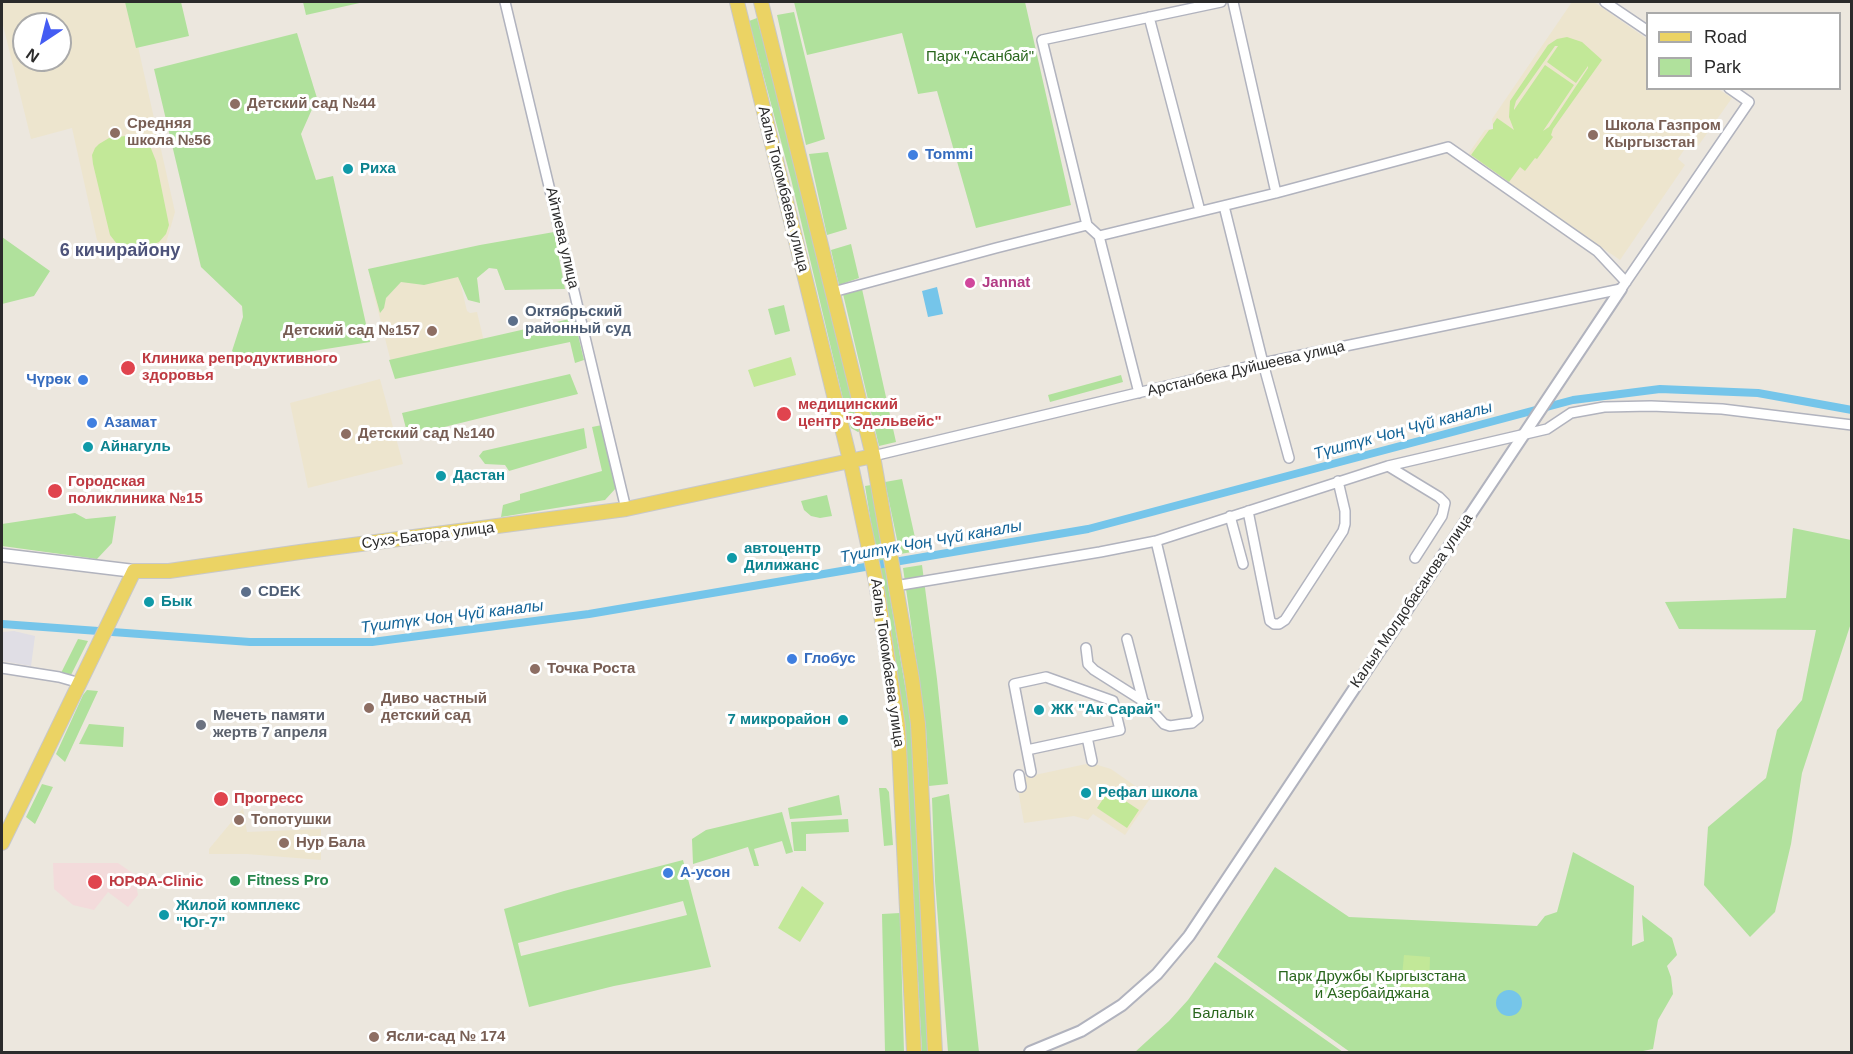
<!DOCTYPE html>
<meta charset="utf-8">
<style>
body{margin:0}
#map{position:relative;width:1853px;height:1054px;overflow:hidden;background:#ece7de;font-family:Arial,sans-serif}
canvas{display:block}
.frame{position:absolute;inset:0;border:3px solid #2b2b2b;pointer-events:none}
.legend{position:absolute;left:1646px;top:12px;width:195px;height:78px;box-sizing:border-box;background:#fff;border:2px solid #aaa;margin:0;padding:8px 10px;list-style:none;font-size:18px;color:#2b2b2b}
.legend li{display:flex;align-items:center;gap:12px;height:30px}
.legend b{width:30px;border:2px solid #aaa}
.north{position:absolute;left:12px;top:12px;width:60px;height:60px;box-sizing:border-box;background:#fff;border:2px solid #aaa;border-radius:50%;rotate:215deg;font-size:16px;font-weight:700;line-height:24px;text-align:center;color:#2b2b2b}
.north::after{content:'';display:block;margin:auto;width:21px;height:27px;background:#445cf3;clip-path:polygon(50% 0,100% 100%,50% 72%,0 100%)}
</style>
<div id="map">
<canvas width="1853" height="1054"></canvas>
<div class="frame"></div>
<ul class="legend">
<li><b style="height:8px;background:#ebd364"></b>Road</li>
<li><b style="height:16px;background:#b0e19c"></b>Park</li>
</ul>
<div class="north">N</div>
</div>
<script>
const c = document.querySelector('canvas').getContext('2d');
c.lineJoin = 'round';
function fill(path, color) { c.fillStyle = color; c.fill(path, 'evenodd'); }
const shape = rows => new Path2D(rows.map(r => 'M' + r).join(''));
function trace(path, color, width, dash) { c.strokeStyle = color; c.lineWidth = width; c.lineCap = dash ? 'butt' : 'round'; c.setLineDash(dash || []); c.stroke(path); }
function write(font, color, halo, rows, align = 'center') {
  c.font = font + ' Arial,sans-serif'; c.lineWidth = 6; c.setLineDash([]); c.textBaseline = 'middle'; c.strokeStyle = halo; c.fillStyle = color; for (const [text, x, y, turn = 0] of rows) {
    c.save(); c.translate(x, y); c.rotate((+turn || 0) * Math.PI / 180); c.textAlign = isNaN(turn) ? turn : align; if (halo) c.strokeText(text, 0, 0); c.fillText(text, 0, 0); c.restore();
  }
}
const industrial = shape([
 [14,631,35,636,31,666,2,661,2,632]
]);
const education = shape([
 [2,2,128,2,175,212,166,243,113,256,97,240,72,128,31,139,2,21],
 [24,24,60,24,60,60,24,60],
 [1572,2,1594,2,1647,39,1648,88,1718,89,1732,98,1698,146,1690,141,1678,159,1685,165,1620,260,1467,156,1485,130,1493,129,1492,119],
 [457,269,467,311,470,313,477,312,486,350,393,370,372,287],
 [380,379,403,464,308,488,290,403],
 [1091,763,1111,769,1151,797,1125,835,1093,814,1088,820,1074,816,1024,823,1016,779],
 [243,808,247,832,321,829,321,860,247,854,209,854,209,849]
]);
const medical = shape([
 [53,863,118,863,134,874,138,895,128,907,108,892,94,910,73,905,54,889]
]);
const green = shape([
 [125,2,181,2,189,36,136,48],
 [303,2,364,2,306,15],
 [794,2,1025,2,1071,205,976,228,937,91,918,94,902,33,807,55],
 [794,12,825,139,806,145,777,15],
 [757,18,813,225,860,431,858,432,851,428,847,416,791,179,749,21],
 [297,33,317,98,301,134,316,180,333,176,370,342,244,362,232,351,243,317,242,306,201,267,154,69],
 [828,152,847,229,827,235,809,154],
 [554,232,565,289,505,290,497,269,489,268,477,278,480,303,468,300,458,277,424,285,401,282,386,298,384,308,380,313,368,269,480,245],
 [2,237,50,271,34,296,2,304],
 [851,244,859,278,839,285,831,250],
 [862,289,896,442,879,446,843,294],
 [784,305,790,331,775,335,768,309],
 [574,318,584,360,575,363,570,342,395,379,389,360],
 [570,374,578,394,408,436,402,413],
 [1121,375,1123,382,1050,402,1048,395],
 [602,425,616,488,605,500,501,517,503,505,520,500,520,494,602,471,592,427],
 [584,428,587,448,509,471,505,465,485,464,479,456,483,451],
 [902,479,918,551,900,554,885,482],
 [871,485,912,727,929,1052,922,1052,904,725,865,486],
 [827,495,832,516,820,518,811,516,804,510,801,501],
 [75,513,86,519,116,516,112,543,97,559,2,546,2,524],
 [1793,528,1851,540,1851,623,1802,773,1791,844,1775,912,1750,937,1704,885,1708,827,1766,778,1777,730,1802,700,1816,630,1679,629,1665,602,1786,598],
 [922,565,937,679,948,784,929,786,926,728,903,568],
 [78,639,88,641,71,675,61,673],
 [87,690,98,691,65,762,56,754,83,695],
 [89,724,124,727,123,747,79,744],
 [42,784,53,787,35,824,26,817],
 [879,788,886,788,889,792,893,845,884,846],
 [949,794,967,941,979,1052,948,1052,935,881,932,798],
 [839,795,842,815,790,819,788,808],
 [782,812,793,852,786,854,782,841,754,849,759,866,754,866,748,847,693,864,692,839,706,830],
 [848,819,849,832,806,834,806,851,794,851,791,822],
 [1573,852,1634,886,1632,946,1644,941,1642,915,1672,938,1677,955,1667,966,1671,977,1673,994,1658,1020,1653,1049,1638,1052,1350,1052,1217,957,1275,867,1349,917,1537,926,1545,916,1557,912],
 [683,860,711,967,614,986,529,1007,504,909,564,891],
 [683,901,687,915,521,956,518,943],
 [900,913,904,1052,885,1052,882,914],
 [1215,962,1343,1052,1135,1052,1169,1021,1188,1000]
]);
const pitch = shape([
 [1567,37,1582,42,1602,60,1553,129,1551,135,1553,137,1537,159,1535,158,1525,171,1520,167,1509,182,1471,155,1489,130,1493,129,1493,124,1497,118,1514,130,1509,117,1510,101,1548,45,1557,39],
 [1555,46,1558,46,1547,62,1576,83,1588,66,1588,68,1549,127,1543,131,1574,85,1545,65,1514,110,1514,108,1516,101],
 [134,135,143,138,150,146,156,161,169,225,166,234,159,242,141,249,125,249,117,244,110,235,93,164,92,155,95,148,99,144,109,138],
 [791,357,796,375,754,387,748,370],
 [1109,790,1139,810,1127,828,1097,808],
 [802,886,824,903,800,942,778,928],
 [1404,955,1430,957,1429,987,1423,989,1401,987]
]);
const water = shape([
 [937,287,943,314,928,317,922,291],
 '1496 1003a13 13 0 1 1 26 0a13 13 0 1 1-26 0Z'
]);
const canal = shape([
 [2,624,250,642,372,642,589,614,1088,529,1573,400,1660,389,1758,393,1852,410]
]);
const minor = shape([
 [505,2,626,509],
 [1233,2,1276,193],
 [1605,2,1648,31],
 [1149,17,1200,211],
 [1224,206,1263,363,1289,458],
 [1099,236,1276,193,1448,147,1597,251,1626,282],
 [833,292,996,248,1087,225],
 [1139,393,1099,236,1087,225,1042,40,1221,2],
 [873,456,1263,363,1621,289,1749,102,1729,88],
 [1388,466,1439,497,1445,503,1442,516,1415,558],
 [1248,511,1270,621,1274,624,1279,624,1285,620,1343,531,1345,524,1345,511,1338,481],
 [1230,516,1243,564],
 [895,586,1100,552,1156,541,1388,466,1547,429,1571,413,1604,407,1651,406,1722,409,1852,425],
 [1127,639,1143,701],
 [1086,648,1088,664,1094,670,1143,701,1164,724,1170,726,1183,724,1192,723,1198,718,1156,541],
 [2,668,59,677,80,683],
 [1087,737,1092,761],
 [1027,750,1120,730,1113,701,1046,677,1014,684,1031,772],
 [1019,775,1021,787]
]);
const tertiary = shape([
 [1030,1052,1081,1031,1122,1005,1157,974,1189,936,1621,289]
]);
const secondary = shape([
 [2,555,134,571]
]);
const primary = shape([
 [737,2,850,460,876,582,898,726,914,1052],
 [761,2,873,456,912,679,918,724,935,1052],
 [2,843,134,571,169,571,300,552,626,509,873,456]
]);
const markers = [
 [235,104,6,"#8d6e63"],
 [115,133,6,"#8d6e63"],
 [1593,135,6,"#8d6e63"],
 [913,155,6,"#3f7fe0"],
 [348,169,6,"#0f9aa8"],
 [970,283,6,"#d1479c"],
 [513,321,6,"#5c6f8a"],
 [432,331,6,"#8d6e63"],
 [128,368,8,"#e0444e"],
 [83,380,6,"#3f7fe0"],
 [784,414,8,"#e0444e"],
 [92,423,6,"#3f7fe0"],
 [346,434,6,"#8d6e63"],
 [88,447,6,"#0f9aa8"],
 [441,476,6,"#0f9aa8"],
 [55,491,8,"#e0444e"],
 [732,558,6,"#0f9aa8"],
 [246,592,6,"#5c6f8a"],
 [149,602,6,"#0f9aa8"],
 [792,659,6,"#3f7fe0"],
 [535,669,6,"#8d6e63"],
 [369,708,6,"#8d6e63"],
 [1039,710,6,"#0f9aa8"],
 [843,720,6,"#0f9aa8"],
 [201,725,6,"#6b7280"],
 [1086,793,6,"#0f9aa8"],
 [221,799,8,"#e0444e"],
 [239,820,6,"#8d6e63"],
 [284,843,6,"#8d6e63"],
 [668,873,6,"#3f7fe0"],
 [235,881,6,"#2e9e5b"],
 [95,882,8,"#e0444e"],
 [164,915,6,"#0f9aa8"],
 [374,1037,6,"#8d6e63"]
];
const parkNames = [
 ["Парк \"Асанбай\"",980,57],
 ["Парк Дружбы Кыргызстана",1372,977],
 ["и Азербайджана",1372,994],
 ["Балалык",1223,1014]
];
const educationNames = [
 ["Детский сад №44",247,104],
 ["Средняя",127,124],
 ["школа №56",127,141],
 ["Школа Газпром",1605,126],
 ["Кыргызстан",1605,143],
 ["Детский сад №157",420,331,"right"],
 ["Детский сад №140",358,434],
 ["Точка Роста",547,669],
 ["Диво частный",381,699],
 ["детский сад",381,716],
 ["Топотушки",251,820],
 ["Нур Бала",296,843],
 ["Ясли-сад № 174",386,1037]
];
const shopNames = [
 ["Tommi",925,155],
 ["Чүрөк",71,380,"right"],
 ["Азамат",104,423],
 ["Глобус",804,659],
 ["А-усон",680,873]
];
const cultureNames = [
 ["Риха",360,169],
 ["Айнагуль",100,447],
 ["Дастан",453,476],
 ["автоцентр",744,549],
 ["Дилижанс",744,566],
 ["Бык",161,602],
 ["ЖК \"Ак Сарай\"",1051,710],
 ["7 микрорайон",831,720,"right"],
 ["Рефал школа",1098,793],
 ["Жилой комплекс",176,906],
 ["\"Юг-7\"",176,923]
];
const streetNames = [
 ["Аалы Токомбаева улица",783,189,76],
 ["Айтиева улица",562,238,77],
 ["Арстанбека Дуйшеева улица",1246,369,-13],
 ["Сухэ-Батора улица",428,536,-7],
 ["Калыя Молдобасанова улица",1412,601,-56],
 ["Аалы Токомбаева улица",887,663,82]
];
const hotelNames = [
 ["Jannat",982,283]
];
const serviceNames = [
 ["Октябрьский",525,312],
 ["районный суд",525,329],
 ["CDEK",258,592]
];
const healthNames = [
 ["Клиника репродуктивного",142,359],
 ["здоровья",142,376],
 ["медицинский",798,405],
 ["центр \"Эдельвейс\"",798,422],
 ["Городская",68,482],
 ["поликлиника №15",68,499],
 ["Прогресс",234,799],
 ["ЮРФА-Clinic",109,882]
];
const worshipNames = [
 ["Мечеть памяти",213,716],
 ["жертв 7 апреля",213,733]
];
const leisureNames = [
 ["Fitness Pro",247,881]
];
const waterNames = [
 ["Түштүк Чоң Чүй каналы",1403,431,-15],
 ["Түштүк Чоң Чүй каналы",931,542,-10],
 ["Түштүк Чоң Чүй каналы",452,617,-7]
];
const quarterNames = [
 ["6 кичирайону",120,251]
];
fill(industrial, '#e0dee5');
fill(education, '#ede5ce');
fill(medical, '#f3dbdb');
fill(green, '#b0e19c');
fill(pitch, '#c2e898');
fill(water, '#75c5ea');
trace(canal, '#75c5ea', 8);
trace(minor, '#b1b3be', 12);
trace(tertiary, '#b1b3be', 14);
trace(secondary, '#b1b3be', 15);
trace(primary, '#c8c8c8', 16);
trace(minor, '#fff', 9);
trace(tertiary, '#fff', 10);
trace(secondary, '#fff', 12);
trace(primary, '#ebd364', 14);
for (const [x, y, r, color] of markers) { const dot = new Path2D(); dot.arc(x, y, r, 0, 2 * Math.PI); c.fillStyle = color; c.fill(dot); trace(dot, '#fff', 2); }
write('15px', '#29661d', '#fff', parkNames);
write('bold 15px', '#785e54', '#fff', educationNames, 'left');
write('bold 15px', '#366cbe', '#fff', shopNames, 'left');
write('bold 15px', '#0d838f', '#fff', cultureNames, 'left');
write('15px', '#2b2b2b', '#fff', streetNames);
write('bold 15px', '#b23c85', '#fff', hotelNames, 'left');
write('bold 15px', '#4e5e75', '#fff', serviceNames, 'left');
write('bold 15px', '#be3a42', '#fff', healthNames, 'left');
write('bold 15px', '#5b616d', '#fff', worshipNames, 'left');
write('bold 15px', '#27864d', '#fff', leisureNames, 'left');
write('italic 16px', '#136397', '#fff', waterNames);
write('bold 18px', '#4d537a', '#fff', quarterNames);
</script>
